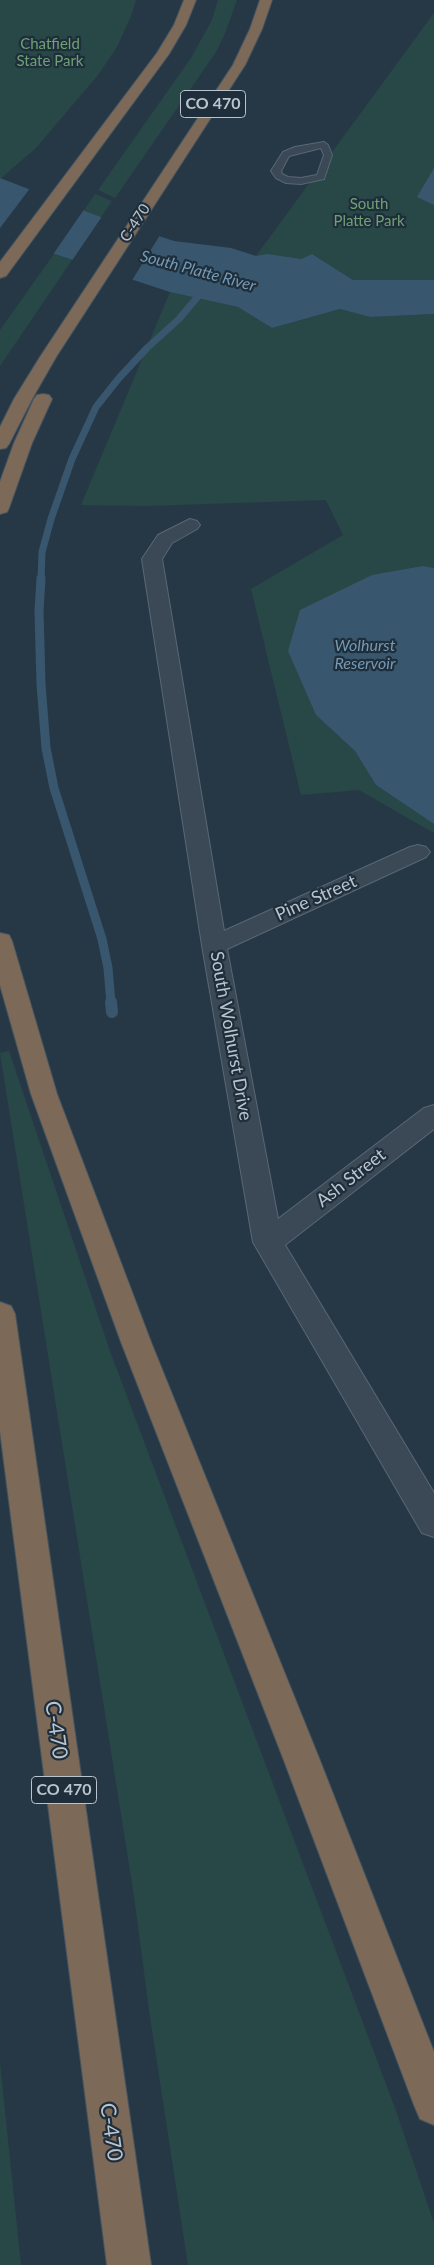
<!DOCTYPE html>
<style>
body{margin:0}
canvas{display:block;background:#263846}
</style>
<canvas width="434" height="2265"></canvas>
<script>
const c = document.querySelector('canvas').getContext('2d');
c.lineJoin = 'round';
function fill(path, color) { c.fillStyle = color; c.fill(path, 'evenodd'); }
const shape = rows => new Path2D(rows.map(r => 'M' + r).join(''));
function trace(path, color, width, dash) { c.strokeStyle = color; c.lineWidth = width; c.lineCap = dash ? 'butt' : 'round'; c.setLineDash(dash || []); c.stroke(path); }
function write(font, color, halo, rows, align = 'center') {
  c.font = font + ' Lato,sans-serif'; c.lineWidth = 4.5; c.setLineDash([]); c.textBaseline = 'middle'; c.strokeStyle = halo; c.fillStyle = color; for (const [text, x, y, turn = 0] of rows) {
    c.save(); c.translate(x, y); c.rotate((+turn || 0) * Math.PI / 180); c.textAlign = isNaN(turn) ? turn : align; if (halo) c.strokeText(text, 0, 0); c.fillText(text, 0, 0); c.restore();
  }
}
const green = shape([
 [0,0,136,0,131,16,117,47,98,75,36,148,0,179],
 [218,0,237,0,225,33,216,52,115,198,98,190,191,58,212,20],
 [434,13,434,280,353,280,312,254,301,259,256,256],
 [95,194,112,201,101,217,84,210],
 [54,254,72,260,0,366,0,330],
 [170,292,238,307,272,328,340,309,370,317,434,314,434,568,423,566,316,715,355,751,376,785,434,824,434,833,359,790,301,795,251,589,343,535,326,500,145,506,81,505],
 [9,1051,111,1354,395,2108,434,2223,434,2265,188,2265,149,2010,134,1896,0,1053],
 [0,2062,0,2063,21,2265,0,2265]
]);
const water = shape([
 [434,168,434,205,417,197],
 [0,178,101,217,174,241,231,248,256,256,267,254,301,259,312,254,353,280,434,280,434,314,370,317,340,309,272,328,238,307,170,292,0,236],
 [423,566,434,568,434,824,376,785,355,751,316,715,288,651,300,610,372,575]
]);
const pier = shape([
 [31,187,85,208,52,256,0,238,0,228],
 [103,215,160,235,131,282,71,262]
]);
const streamFar2 = shape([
 [41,580,42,552,51,519,72,459,96,407,119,378,147,348,179,319,205,288]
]);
const streamFar1 = shape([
 [41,578,39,611,41,684,46,748,54,788,102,939,108,968,111,1003]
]);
const stream = shape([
 [111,1002,112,1012]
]);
const lane = shape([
 [324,142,328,145,332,155,324,179,301,184,286,183,276,178,271,171,283,152,295,147,324,142],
 [321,148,324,155,317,175,301,178,288,177,282,174,281,171,289,156,321,148]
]);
const street = shape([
 [190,519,197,521,200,525,197,529,172,543,162,559,224,931,410,847,418,845,426,847,430,852,426,857,227,949,278,1219,424,1108,434,1105,434,1129,285,1245,434,1493,434,1537,422,1533,253,1242,202,945,142,559,158,535,190,519]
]);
const highway = shape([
 [184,0,196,0,186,25,169,54,6,276,0,278,0,262,157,53,174,25,184,0],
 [260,0,272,0,262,29,245,65,56,357,32,399,9,444,6,448,0,449,0,427,14,399,40,357,233,65,250,29,260,0],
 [43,394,49,395,52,399,32,443,9,508,7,512,0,514,0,482,14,443,34,399,37,395,43,394],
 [0,933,9,935,12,941,57,1094,151,1342,319,1758,434,2052,434,2125,420,2119,414,2105,283,1758,121,1342,31,1094,0,985,0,933],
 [0,1302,11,1306,15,1314,151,2265,107,2265,0,1431,0,1302]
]);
const farParknames = [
 ["Chatfield",50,44],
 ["State Park",50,61],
 ["South",369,204],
 ["Platte Park",369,221]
];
const farStreetnames = [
 ["C-470",135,223,-57]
];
const shields = [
 [213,104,65],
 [64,1790,65]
];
const shieldNames = [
 ["CO 470",213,104],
 ["CO 470",64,1790]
];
const farWaternames = [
 ["South Platte River",198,271,15],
 ["Wolhurst",365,646],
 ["Reservoir",365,664]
];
const streetNames = [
 ["Pine Street",316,898,-24],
 ["South Wolhurst Drive",231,1036,80],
 ["Ash Street",351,1178,-38]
];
const nearStreetnames = [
 ["C-470",56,1730,82],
 ["C-470",111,2132,82]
];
fill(green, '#284747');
fill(water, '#38576e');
fill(pier, '#263846');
trace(streamFar2, '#38576e', 7);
trace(streamFar1, '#38576e', 9);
trace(stream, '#38576e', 12);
trace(lane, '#596773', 2);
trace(street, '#596773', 2);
trace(highway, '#455460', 2);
fill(lane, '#3b4956');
fill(street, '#3b4956');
fill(highway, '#7c6957');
write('15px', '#6ea173', '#1f2e3b', farParknames);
write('15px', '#b9c4cf', '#1f2e3b', farStreetnames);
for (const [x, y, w] of shields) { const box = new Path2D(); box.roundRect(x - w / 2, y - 13.5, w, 27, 4); c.fillStyle = '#1f2e3b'; c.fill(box); trace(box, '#b9c4cf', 1); }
write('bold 16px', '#b9c4cf', null, shieldNames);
write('italic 16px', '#7699b4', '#1f2e3b', farWaternames);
write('18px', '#b9c4cf', '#1f2e3b', streetNames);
write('21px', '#b9c4cf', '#1f2e3b', nearStreetnames);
</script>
